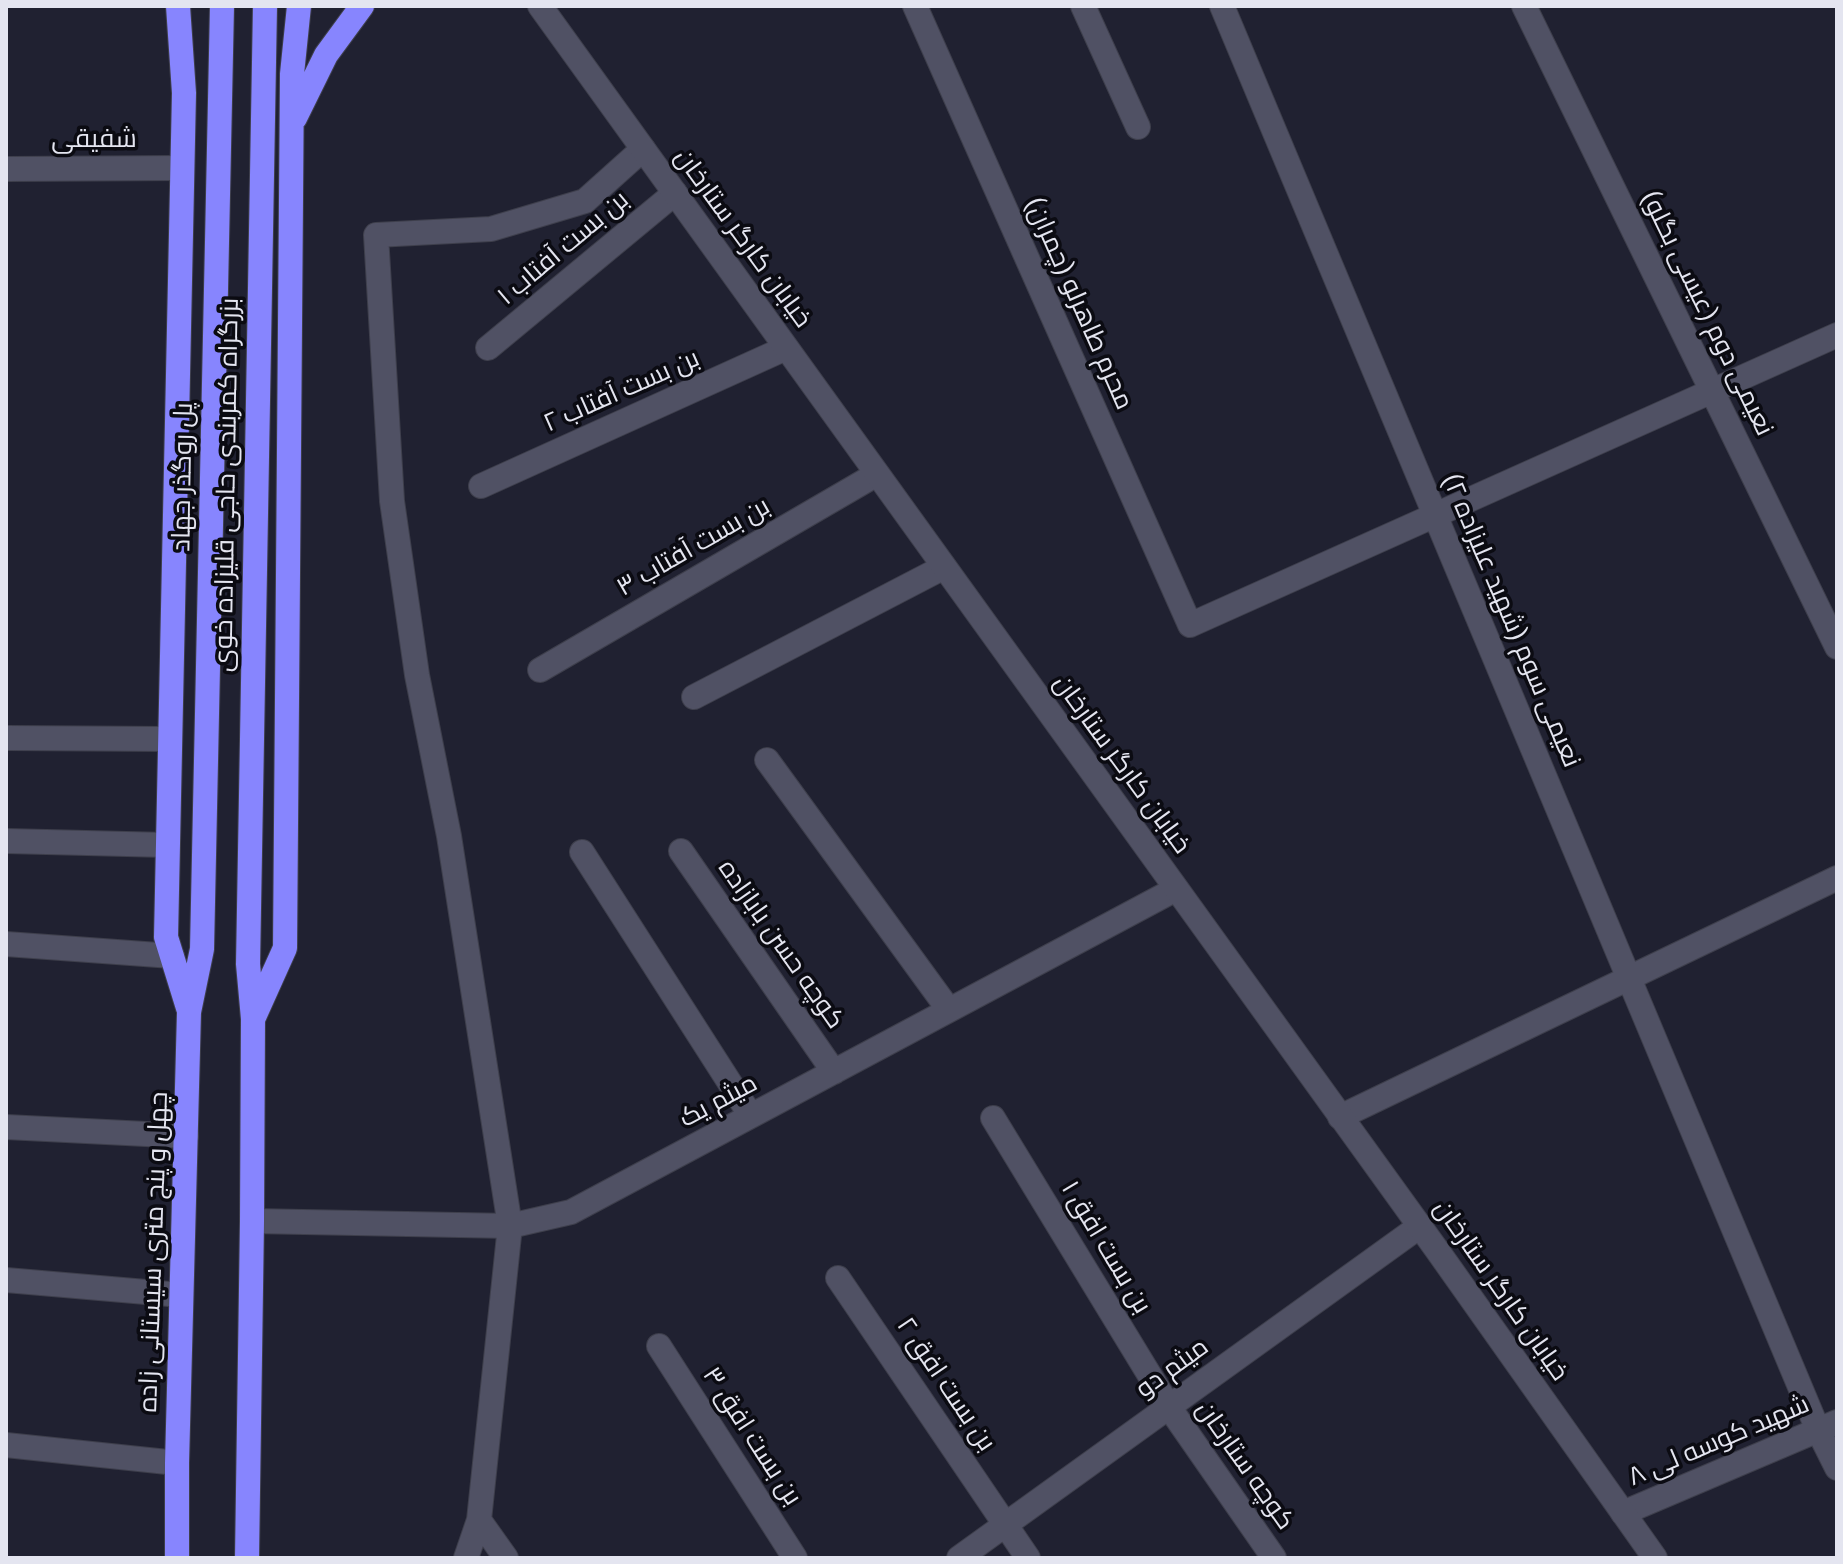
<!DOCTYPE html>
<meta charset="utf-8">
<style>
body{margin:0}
#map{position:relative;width:1843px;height:1564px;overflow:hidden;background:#202131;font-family:Roboto,sans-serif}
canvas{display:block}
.frame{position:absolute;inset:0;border:8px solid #e4e5f0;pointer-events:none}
</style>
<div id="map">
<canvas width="1843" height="1564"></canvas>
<div class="frame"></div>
</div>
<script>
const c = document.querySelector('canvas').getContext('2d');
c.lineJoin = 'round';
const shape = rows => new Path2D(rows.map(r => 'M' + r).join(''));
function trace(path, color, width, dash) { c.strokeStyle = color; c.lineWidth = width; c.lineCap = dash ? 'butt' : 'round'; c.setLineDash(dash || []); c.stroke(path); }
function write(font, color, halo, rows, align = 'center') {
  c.font = font + ' Roboto,Cairo,sans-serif'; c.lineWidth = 7; c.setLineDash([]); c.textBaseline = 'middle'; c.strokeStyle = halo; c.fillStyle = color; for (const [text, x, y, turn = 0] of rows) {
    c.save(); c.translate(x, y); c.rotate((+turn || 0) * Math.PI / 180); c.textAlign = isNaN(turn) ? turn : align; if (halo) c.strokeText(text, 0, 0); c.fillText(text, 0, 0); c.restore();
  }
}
const street = shape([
 [915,6,1190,625,1837,335],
 [1083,6,1138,127],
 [1222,6,1818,1430,1837,1468],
 [1524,6,1837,647],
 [6,169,182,168],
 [488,348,675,193],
 [481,486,786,348],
 [540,670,877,474],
 [694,697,944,567],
 [6,738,170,739],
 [767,760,949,1010],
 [6,841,167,845],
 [681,851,834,1072],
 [582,852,751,1116],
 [6,944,172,956],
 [1340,1117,1837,878],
 [993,1118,1169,1407,1274,1558],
 [6,1127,186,1136],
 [252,1221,510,1226,571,1212,1176,889],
 [838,1278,1028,1558],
 [6,1280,181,1295],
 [659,1346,795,1558],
 [6,1445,177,1463],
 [1623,1513,1837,1422],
 [466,1558,479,1520],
 [506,1558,479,1520,510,1226,449,836,417,675,392,501,376,235,491,229,585,201,643,149],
 [959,1558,1420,1226]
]);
const secondary = shape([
 [540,6,1437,1250,1655,1558]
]);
const highway = shape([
 [178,6,184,93,166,937,188,1008],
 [295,118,326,55,362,6],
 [254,1017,285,948,292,74,299,6],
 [177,1558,177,1463,189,1012,202,949,222,6],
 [247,1558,252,1221,253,1019,248,964,265,6]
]);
const streetNames = [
 ["شفیقی",94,140],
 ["خیابان کارگر ستارخان",742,239,54],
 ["بن بست آفتاب ۱",564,249,-40],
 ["محرم طاهرلو (چمران)",1078,304,66],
 ["نعیمی دوم (عیسی بگلو)",1706,314,64],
 ["بن بست آفتاب ۲",622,392,-24],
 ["پل روگذر جهاد",184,477,-89],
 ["بزرگراه کمربندی حاجی قلیزاده خوی",228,485,-89],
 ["بن بست آفتاب ۳",694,548,-30],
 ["نعیمی سوم (شهید علیزاده ۲)",1510,621,67],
 ["خیابان کارگر ستارخان",1121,765,54],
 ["کوچه حسن بابازاده",780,945,55],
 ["میثم یک",719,1102,-28],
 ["بن بست افق ۱",1105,1248,59],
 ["چهل و پنج متری سیستانی زاده",155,1252,-88],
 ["خیابان کارگر ستارخان",1500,1291,55],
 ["میثم دو",1173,1369,-36],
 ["بن بست افق ۲",945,1385,56],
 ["بن بست افق ۳",751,1437,57],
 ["شهید کوسه لی ۸",1719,1442,-23],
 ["کوچه ستارخان",1244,1466,55]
];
trace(street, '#3e3f4c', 26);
trace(secondary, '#3e3f4c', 26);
trace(highway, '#3e3f4c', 26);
trace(street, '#505164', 24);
trace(secondary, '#505164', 24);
trace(highway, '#8785fe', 24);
write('26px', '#e4e5f0', '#0b0b12', streetNames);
</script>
